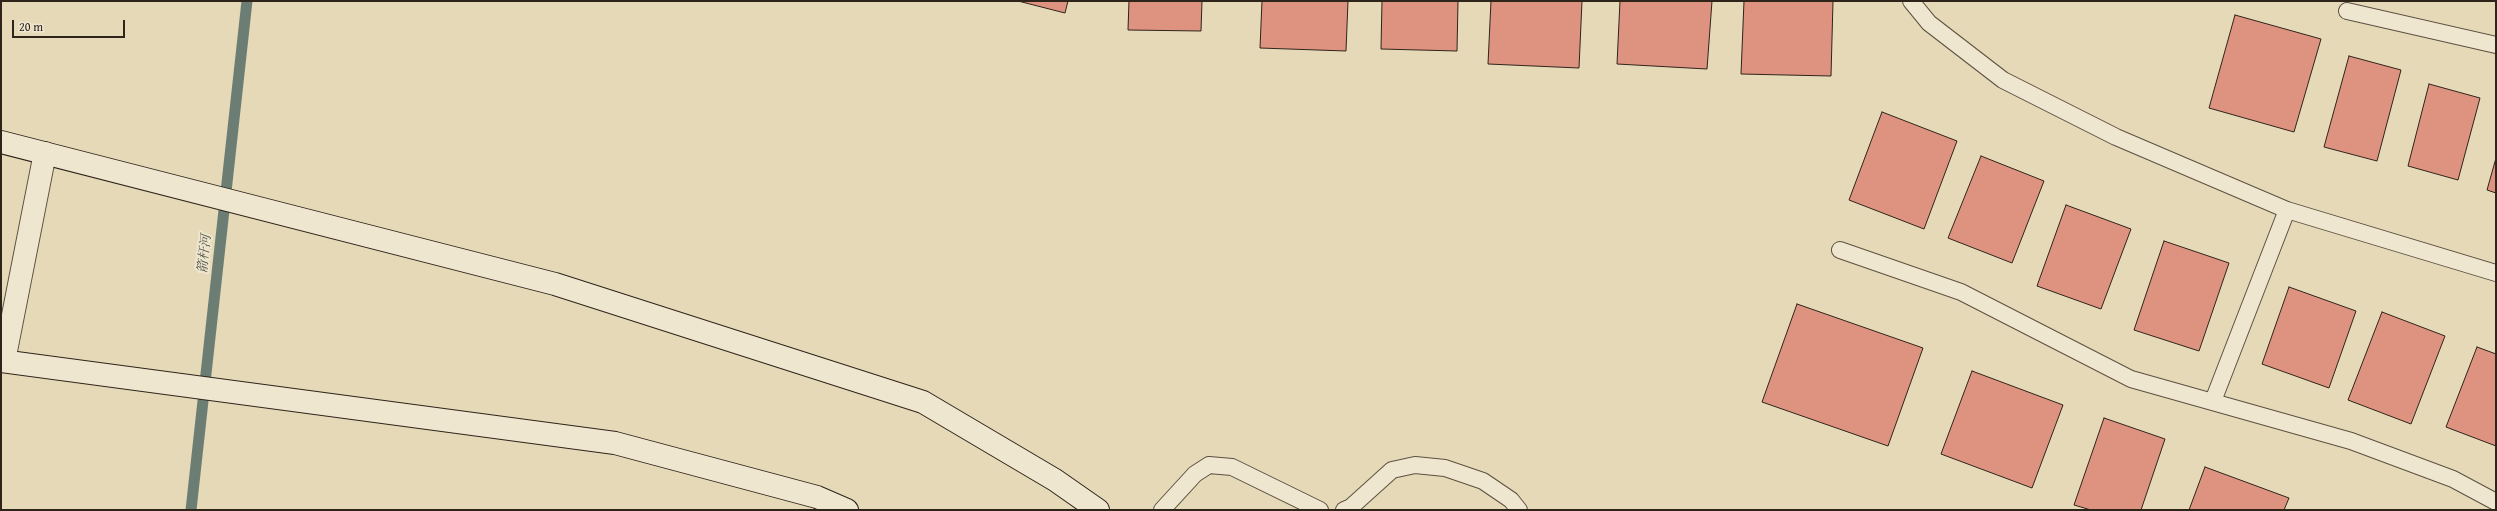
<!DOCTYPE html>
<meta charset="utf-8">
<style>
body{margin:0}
#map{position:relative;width:2497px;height:511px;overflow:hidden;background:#e6d9b7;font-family:"Gentium Book Plus",serif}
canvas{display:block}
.frame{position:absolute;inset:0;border:2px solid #2e241a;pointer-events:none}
.scale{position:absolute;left:12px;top:20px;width:113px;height:18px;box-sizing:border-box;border:2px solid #2e241a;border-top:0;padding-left:5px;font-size:12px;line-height:14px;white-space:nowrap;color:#2e241a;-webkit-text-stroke:3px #efe6d0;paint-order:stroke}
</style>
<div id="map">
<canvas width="2497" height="511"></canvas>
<div class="frame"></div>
<div class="scale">20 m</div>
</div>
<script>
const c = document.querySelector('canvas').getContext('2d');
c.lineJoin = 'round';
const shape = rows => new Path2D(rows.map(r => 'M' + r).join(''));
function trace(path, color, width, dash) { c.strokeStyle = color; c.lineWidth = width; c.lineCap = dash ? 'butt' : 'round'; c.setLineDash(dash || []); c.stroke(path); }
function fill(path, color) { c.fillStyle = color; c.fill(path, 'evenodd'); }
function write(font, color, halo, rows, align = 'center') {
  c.font = font + ' "Gentium Book Plus","Noto Serif SC",serif'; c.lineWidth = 4; c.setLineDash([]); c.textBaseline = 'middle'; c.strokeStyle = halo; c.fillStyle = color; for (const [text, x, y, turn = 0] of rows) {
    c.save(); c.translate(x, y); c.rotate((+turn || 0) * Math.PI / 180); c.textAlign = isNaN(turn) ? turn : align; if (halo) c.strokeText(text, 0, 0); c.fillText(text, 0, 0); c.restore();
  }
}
const stream = shape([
 [191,510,247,1]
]);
const building = shape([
 [1018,1,1068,1,1065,13,1018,1],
 [1129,1,1202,1,1201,31,1128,30,1129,1],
 [1262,1,1348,1,1346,51,1260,48,1262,1],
 [1382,1,1458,1,1457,51,1381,49,1382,1],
 [1491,1,1582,1,1579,68,1488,64,1491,1],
 [1620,1,1712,1,1707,69,1617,64,1620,1],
 [1744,1,1833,1,1831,76,1741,74,1744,1],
 [2235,15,2321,39,2294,132,2209,108,2235,15],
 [2349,56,2401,70,2377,161,2324,147,2349,56],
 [2429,84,2480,98,2458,180,2408,166,2429,84],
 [1882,112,1957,141,1924,229,1849,200,1882,112],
 [1981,156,2044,181,2012,263,1948,238,1981,156],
 [2496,158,2496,193,2487,190,2496,158],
 [2066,205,2131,229,2101,309,2037,286,2066,205],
 [2164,241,2229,263,2199,351,2134,330,2164,241],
 [2289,287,2356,311,2329,388,2262,364,2289,287],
 [1797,304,1923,348,1888,446,1762,402,1797,304],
 [2382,312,2445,336,2411,424,2348,400,2382,312],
 [2477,347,2496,354,2496,446,2446,427,2477,347],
 [1972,371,2063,405,2032,488,1941,454,1972,371],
 [2104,418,2165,439,2141,510,2091,510,2074,505,2104,418],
 [2205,467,2289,498,2284,510,2189,510,2205,467]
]);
const service = shape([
 [1911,1,1929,23,2003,80,2116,137,2287,210,2496,273],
 [2347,11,2496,45],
 [1840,250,1961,292,2131,379,2351,441,2453,479,2496,502],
 [2213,401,2287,210],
 [1162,510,1195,474,1209,465,1232,467,1320,510],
 [1344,510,1351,507,1392,470,1415,465,1445,468,1483,481,1511,500,1519,510]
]);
const tertiary = shape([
 [4,361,45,153]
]);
const secondary = shape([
 [1,142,555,284,923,402,1055,480,1098,510],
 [1,361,615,443,817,497,847,510]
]);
const waterNames = [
 ["箭杆河",205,254,-84]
];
trace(stream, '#6c7e73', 11);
fill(building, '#de9380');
trace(building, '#2e241a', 1);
trace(service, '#5c5141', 18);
trace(tertiary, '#5c5141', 24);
trace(secondary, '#2e241a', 24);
trace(service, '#efe6d0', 16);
trace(tertiary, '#efe6d0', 22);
trace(secondary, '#efe6d0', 22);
write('italic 13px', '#4d5146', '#efe6d0', waterNames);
</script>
